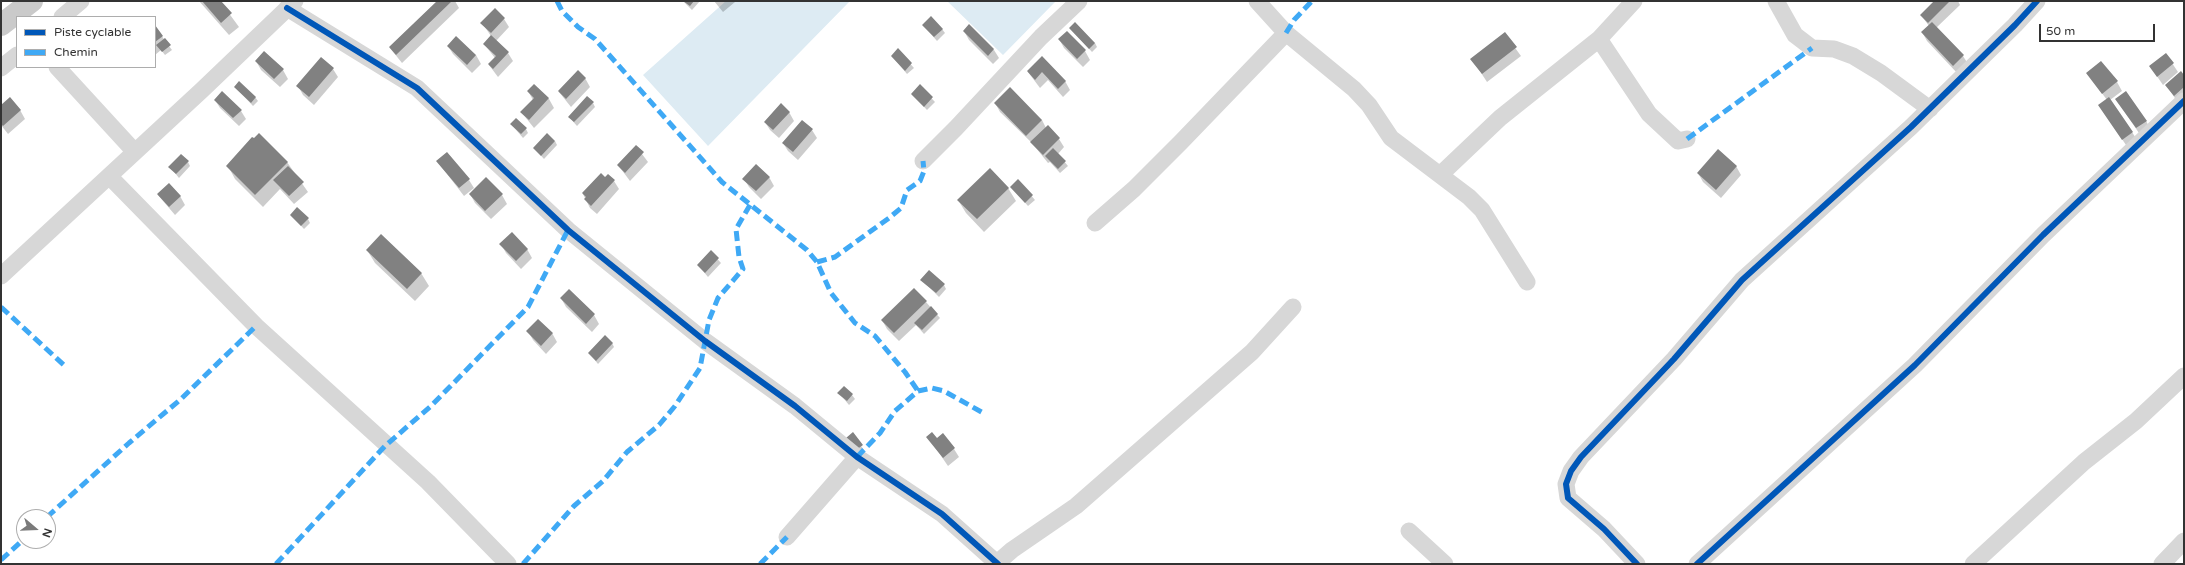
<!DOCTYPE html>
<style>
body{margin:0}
#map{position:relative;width:2185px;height:565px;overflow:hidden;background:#fff;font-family:"Varela Round",sans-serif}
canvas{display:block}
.frame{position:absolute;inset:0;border:2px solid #333;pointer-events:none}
.legend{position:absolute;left:16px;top:16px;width:140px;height:52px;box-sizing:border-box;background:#fff;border:1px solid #adadad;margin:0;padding:5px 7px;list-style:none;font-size:12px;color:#333}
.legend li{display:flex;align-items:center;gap:8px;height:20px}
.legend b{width:20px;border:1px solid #adadad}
.north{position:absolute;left:16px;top:509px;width:40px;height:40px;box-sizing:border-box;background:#fff;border:1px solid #adadad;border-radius:50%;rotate:109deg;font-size:11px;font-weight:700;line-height:16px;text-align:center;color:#333}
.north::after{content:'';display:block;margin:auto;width:14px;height:18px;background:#7a7a7a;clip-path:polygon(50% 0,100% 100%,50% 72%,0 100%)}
.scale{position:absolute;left:2039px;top:24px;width:116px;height:18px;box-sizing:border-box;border:2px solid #333;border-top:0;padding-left:5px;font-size:12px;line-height:14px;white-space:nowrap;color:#333;-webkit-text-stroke:3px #fff;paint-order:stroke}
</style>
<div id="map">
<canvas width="2185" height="565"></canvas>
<div class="frame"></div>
<ul class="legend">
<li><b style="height:5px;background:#0057b8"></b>Piste cyclable</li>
<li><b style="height:5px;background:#3fa9f5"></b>Chemin</li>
</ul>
<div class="north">N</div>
<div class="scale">50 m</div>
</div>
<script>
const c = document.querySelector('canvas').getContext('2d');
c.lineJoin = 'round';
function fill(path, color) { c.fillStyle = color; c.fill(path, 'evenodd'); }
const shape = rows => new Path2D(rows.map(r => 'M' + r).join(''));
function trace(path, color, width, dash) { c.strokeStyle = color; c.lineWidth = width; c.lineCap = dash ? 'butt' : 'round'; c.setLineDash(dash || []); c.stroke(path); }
const water = shape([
 [726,1,850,1,708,146,643,75],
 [947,1,1056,1,1003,55]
]);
const shadow = shape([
 [199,1,220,1,239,27,229,35],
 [438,1,455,1,459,8,402,63,390,48],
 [683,1,700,1,692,10],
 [714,1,734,1,735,2,723,12],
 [1936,1,1958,1,1960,5,1936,28,1963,56,1968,64,1958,74,1927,41,1922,32,1929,26,1921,15],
 [504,19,509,27,496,41,508,53,513,61,498,77,489,65,495,58,484,44,491,36,482,23],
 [923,25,942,29,945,33,937,41],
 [969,26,994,50,999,58,993,64,969,40,964,31],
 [155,27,172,50,165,55,161,50,155,55],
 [1070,28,1095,43,1097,47,1092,52],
 [1067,32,1085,51,1090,60,1083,67,1064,48,1059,39],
 [1505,34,1521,56,1487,82,1472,59],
 [448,46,476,55,481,64,472,73,453,54],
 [898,50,914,68,907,74,892,56],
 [2166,54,2178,72,2163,85,2150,66],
 [1042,58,1065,81,1070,90,1063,97,1048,80,1040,88,1028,72],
 [256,61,283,70,288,79,280,87,261,70],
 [333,69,338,77,314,105,303,95,298,86],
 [2087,73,2117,82,2122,91,2110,100,2138,141,2128,148,2099,105,2107,100],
 [2184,76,2184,100,2179,104,2166,85],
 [585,78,590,87,571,107,559,92],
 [534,85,549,99,554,108,534,128,522,113,533,100,528,91],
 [920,86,935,102,927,110,912,94],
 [235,87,255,97,258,101,253,106],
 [215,100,241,111,246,119,239,126,220,108],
 [593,103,595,107,577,126,569,117],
 [995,103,1042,120,1046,128,1059,139,1064,147,1058,154,1068,166,1060,173,1050,162,1048,163,1032,143,1000,112],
 [1,106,20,110,25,119,8,134,1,125],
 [2122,108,2146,121,2151,130,2141,136],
 [789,112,794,121,779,138,770,130,765,122],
 [511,124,526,129,528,133,523,138],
 [812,130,817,138,798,160,788,151,783,143],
 [555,141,557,145,544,159,534,148],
 [636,146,648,162,630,181,618,165],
 [437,161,469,180,474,188,464,196],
 [188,162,190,166,179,178,170,167],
 [287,162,308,192,294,204,280,189,263,207,235,179,228,166],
 [1736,166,1741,175,1721,198,1703,182,1698,173],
 [769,177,774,186,761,199,749,187,744,179],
 [605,179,614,181,619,189,597,214,590,208,583,194],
 [1018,180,1035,200,1028,206,1011,187],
 [1008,188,1016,201,984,232,966,213,958,200],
 [470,194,502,195,507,204,491,219,475,203],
 [158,195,180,196,185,205,175,215],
 [291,215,308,219,310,223,304,229],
 [501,244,527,249,532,258,521,269,506,253],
 [367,250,421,273,429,286,415,301,375,263],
 [711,252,721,263,708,277,698,265],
 [922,280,944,285,946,289,939,297],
 [569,290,594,315,599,324,592,332,566,307,561,298],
 [926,302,940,318,924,334,916,325,899,341,887,329,882,320],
 [528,331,552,333,557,342,546,354,533,340],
 [612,343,614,347,598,364,589,353],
 [839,393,852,395,855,399,849,405],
 [852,434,864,450,859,454],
 [928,437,937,439,954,449,959,457,948,466]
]);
const building = shape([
 [202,1,221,1,232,13,221,23],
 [437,1,452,1,396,55,389,47],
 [683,1,694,1,690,6],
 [1934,1,1950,1,1928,23,1920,15],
 [495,8,505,18,491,33,480,23],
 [931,16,943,29,934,37,922,25],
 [1075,22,1095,43,1089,49,1069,28],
 [1932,22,1964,55,1953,66,1921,32],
 [969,24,994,49,988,56,963,31],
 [155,25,163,36,155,42],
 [1067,31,1086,50,1077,59,1058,39],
 [1505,32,1517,47,1482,74,1470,59],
 [491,35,509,52,493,69,488,64,496,56,483,44],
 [456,36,476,55,467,65,447,46],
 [165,38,171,45,162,52,156,45],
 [898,48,912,63,905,71,891,56],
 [264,51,284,69,274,79,255,61],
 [2166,53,2174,63,2157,77,2149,66],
 [1042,56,1066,81,1058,89,1042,72,1035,80,1027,71],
 [321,57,334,68,309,97,296,86],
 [2101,61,2118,81,2102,94,2086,73],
 [578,70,586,78,566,99,558,91],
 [2181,71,2184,75,2184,87,2174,96,2165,85],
 [239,81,256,97,251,103,234,87],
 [534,84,549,98,529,120,520,112,534,98,527,91],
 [920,84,933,97,924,107,911,94],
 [1010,87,1042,120,1026,136,994,103],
 [222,91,242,110,233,118,214,100],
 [2126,91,2147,121,2136,128,2115,99],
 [587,96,594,102,574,122,568,117],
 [10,97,21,110,3,126,1,124,1,105],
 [2109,97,2133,132,2122,140,2098,105],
 [781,103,790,112,773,130,764,122],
 [516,118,527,128,521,134,510,124],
 [802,120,813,129,793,152,782,143],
 [1048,125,1060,138,1043,155,1030,142],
 [259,133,288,162,255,195,226,166,252,137,254,138],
 [547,133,555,141,541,156,533,148],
 [636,145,644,152,625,173,617,165],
 [1053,148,1066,161,1058,169,1045,156],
 [1718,149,1737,166,1716,190,1697,173],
 [447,152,470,179,459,188,436,161],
 [181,154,189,161,176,174,168,167],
 [756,164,770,177,756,191,742,179],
 [288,166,304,182,289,196,273,180],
 [990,168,1009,188,977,219,957,200],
 [601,173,605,177,608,174,615,180,591,206,584,199,586,197,582,193],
 [486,177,503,194,485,211,469,194],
 [1018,179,1033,195,1025,203,1010,187],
 [169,183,181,196,169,207,157,194],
 [297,207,309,218,301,226,290,215],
 [512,232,528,249,516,261,499,244],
 [381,234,422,273,407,289,366,250],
 [711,250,719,258,705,273,697,265],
 [929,270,945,284,936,293,920,280],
 [914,288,927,301,894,333,881,320],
 [569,289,595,314,586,324,560,298],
 [931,306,938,314,922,330,914,323],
 [538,319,553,333,541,346,526,331],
 [605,335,613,343,596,361,588,353],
 [844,386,853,394,847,401,837,393],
 [853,432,863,445,856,450,846,438],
 [932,432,937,438,943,433,955,448,943,458,926,437]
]);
const street = shape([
 [1257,1,1286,33,1354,89,1369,105,1391,138,1469,197,1482,210,1527,282],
 [1776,1,1795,35,1812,48,1834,49,1853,56,1881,73,1930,109],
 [287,8,417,88,568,230,705,341,795,406,857,457,942,514,998,564],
 [62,17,81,1],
 [1599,39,1649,114,1678,141,1687,139],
 [57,67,135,152],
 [1,68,17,55],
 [923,161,956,128,1041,37,1079,1],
 [1441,174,1500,118,1599,39,1634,1],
 [109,176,256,326,428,482,508,564],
 [1095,223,1134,189,1181,142,1286,33],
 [1,276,202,90,295,1],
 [1409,531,1445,564],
 [787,537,857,457],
 [996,564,1012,550,1076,506,1252,352,1293,307],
 [1637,564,1604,529,1568,498,1566,484,1571,471,1581,457,1674,359,1742,280,1911,127,2015,25,2037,1],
 [1697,564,1915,365,2043,235,2184,101],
 [1973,564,2084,462,2136,421,2184,376],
 [2162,564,2184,541]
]);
const primary = shape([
 [1,25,32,1]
]);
const quiet = shape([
 [557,1,562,11,578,27,595,39,722,182,807,250,817,262,831,293,855,323,875,336,905,372,918,391],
 [1286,33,1294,20,1312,1],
 [1687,139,1812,48],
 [817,262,835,257,889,218,901,208,907,190,920,181,924,171,923,161],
 [1,307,67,368],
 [857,457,880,433,895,411,918,391,932,388,944,391,985,414],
 [47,517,129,443,181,399,256,326],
 [1,560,24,539],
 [276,564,385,446,431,406,528,307,568,230],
 [523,564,574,506,603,481,627,452,659,425,675,406,700,368,709,320,718,298,743,269,739,257,736,229,750,205],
 [760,564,787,537]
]);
const cycleway = shape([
 [287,8,417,88,568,230,705,341,795,406,857,457,942,514,998,564],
 [1637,564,1604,529,1568,498,1566,484,1571,471,1581,457,1674,359,1742,280,1911,127,2015,25,2037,1],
 [1697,564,1915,365,2043,235,2184,101]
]);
fill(water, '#ddebf3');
fill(shadow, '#0003');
fill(building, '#818181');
trace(street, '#d7d7d7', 17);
trace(primary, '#cacaca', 22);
trace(quiet, '#3fa9f5', 5, [10, 5]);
trace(cycleway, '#0057b8', 6);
</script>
